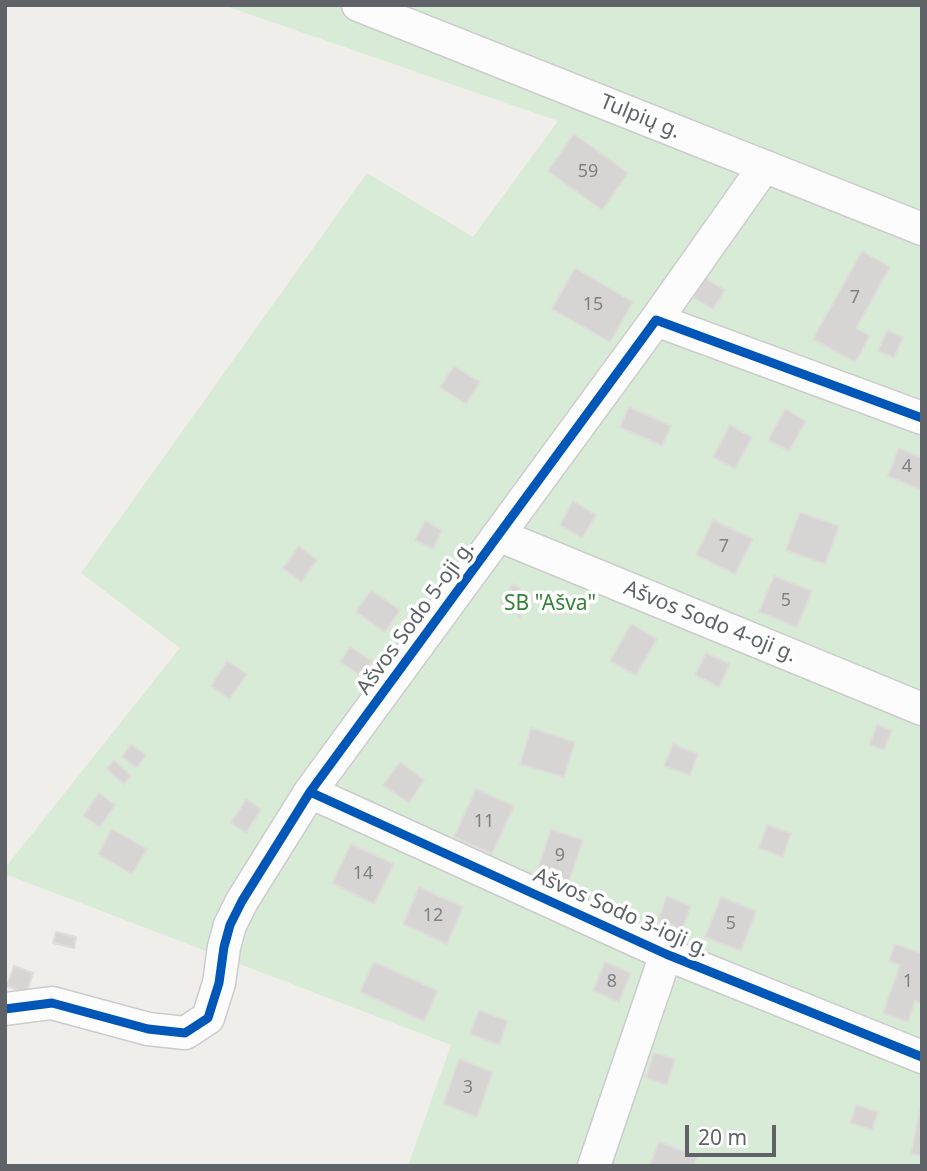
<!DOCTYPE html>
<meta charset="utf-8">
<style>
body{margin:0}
#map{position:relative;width:927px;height:1171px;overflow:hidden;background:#efeeea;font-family:"Noto Sans",sans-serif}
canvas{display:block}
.frame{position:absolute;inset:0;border:7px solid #5f6368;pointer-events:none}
.scale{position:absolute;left:685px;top:1125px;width:91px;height:32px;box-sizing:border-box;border:4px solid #5f6368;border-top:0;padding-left:9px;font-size:21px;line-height:24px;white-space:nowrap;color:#5f6368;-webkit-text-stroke:5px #fff;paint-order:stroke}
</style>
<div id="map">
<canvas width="927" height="1171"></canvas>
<div class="frame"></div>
<div class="scale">20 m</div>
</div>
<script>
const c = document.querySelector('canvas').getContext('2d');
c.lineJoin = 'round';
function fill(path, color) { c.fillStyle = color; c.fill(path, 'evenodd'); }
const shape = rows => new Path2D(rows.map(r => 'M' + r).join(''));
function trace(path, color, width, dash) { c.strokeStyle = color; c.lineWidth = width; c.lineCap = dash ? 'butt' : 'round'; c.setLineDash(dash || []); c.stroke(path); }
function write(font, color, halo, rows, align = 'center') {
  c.font = font + ' "Noto Sans",sans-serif'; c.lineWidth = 7; c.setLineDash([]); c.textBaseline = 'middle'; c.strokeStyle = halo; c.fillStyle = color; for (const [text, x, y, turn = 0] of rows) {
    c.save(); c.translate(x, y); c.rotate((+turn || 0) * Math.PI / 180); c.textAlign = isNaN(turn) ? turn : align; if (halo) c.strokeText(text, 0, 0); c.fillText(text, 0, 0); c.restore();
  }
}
const green = shape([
 [223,5,922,5,922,1166,408,1166,451,1045,5,874,5,868,180,648,81,573,367,173,473,237,558,121]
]);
const building = shape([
 [574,134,628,173,602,210,548,171,574,134],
 [862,251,890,267,856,328,870,336,855,362,813,339,862,251],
 [575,268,633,302,610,342,552,309,575,268],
 [705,278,725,290,713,309,693,297,705,278],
 [887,330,903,337,894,358,878,351,887,330],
 [454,366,480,382,466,404,440,387,454,366],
 [629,407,671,426,662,446,620,427,629,407],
 [785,409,806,421,789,451,768,440,785,409],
 [730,425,752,437,735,469,713,457,730,425],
 [899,448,922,458,922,490,888,476,899,448],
 [573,501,596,515,582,538,560,525,573,501],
 [800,512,839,526,825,564,786,550,800,512],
 [713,520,753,539,735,574,696,555,713,520],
 [425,521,442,530,433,549,415,540,425,521],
 [299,546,317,560,301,582,283,568,299,546],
 [774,576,812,591,797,627,759,612,774,576],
 [513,584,532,598,520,617,500,603,513,584],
 [371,590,400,610,385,632,356,612,371,590],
 [631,624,657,639,636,675,610,661,631,624],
 [350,647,372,661,362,676,340,662,350,647],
 [706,653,730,664,719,687,695,675,706,653],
 [227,661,247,674,229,699,211,686,227,661],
 [877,725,892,730,884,750,869,745,877,725],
 [531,728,575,742,564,777,520,764,531,728],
 [131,744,146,755,137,768,122,757,131,744],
 [673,744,698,754,690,775,664,766,673,744],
 [114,760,131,776,124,784,106,769,114,760],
 [400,762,424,780,409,803,383,785,400,762],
 [476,789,514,806,492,854,454,837,476,789],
 [99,793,115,805,100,827,83,816,99,793],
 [246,799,261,809,246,833,231,823,246,799],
 [767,825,791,833,783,857,759,848,767,825],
 [112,829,147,849,132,874,98,854,112,829],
 [551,829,583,840,569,881,537,871,551,829],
 [351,844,394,864,374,904,332,883,351,844],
 [419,887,463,907,447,944,403,924,419,887],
 [667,896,691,906,682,929,658,920,667,896],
 [721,897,756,911,741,951,705,937,721,897],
 [56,932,76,937,74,948,53,943,56,932],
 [895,944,922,953,922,999,920,1003,915,1001,908,1022,883,1013,900,965,889,961,895,944],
 [374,962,438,991,424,1021,360,992,374,962],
 [605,962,631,973,619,1002,593,991,605,962],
 [14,966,33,973,26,993,7,986,14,966],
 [479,1010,508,1021,499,1045,470,1034,479,1010],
 [654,1053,675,1059,667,1085,646,1078,654,1053],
 [459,1059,493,1072,477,1117,443,1104,459,1059],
 [856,1105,878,1112,872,1130,850,1123,856,1105],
 [920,1109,922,1109,922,1156,911,1154,920,1109],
 [659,1142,697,1156,694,1166,650,1166,659,1142]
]);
const street = shape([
 [358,5,922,229],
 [656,320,764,167],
 [498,535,922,709],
 [310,792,666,954,922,1057],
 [5,1009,52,1003,148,1029,185,1033,208,1018,219,983,224,947,230,925,242,901,310,792,656,320,922,418],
 [594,1166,666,954]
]);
const cycleway = shape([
 [310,792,666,954,922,1057],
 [5,1009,52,1003,148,1029,185,1033,208,1018,219,983,224,947,230,925,242,901,310,792,656,320,922,418]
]);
const numberNames = [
 ["59",588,172],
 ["7",855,298],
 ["15",593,305],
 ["4",907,467],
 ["7",724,547],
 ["5",786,601],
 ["11",484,822],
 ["9",560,856],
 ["14",363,874],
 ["12",433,916],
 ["5",731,924],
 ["8",612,982],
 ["1",908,982],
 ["3",468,1088]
];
const streetNames = [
 ["Tulpių g.",640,117,22],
 ["Ašvos Sodo 5-oji g.",416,618,-54],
 ["Ašvos Sodo 4-oji g.",710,622,22],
 ["Ašvos Sodo 3-ioji g.",621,913,24]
];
const parkNames = [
 ["SB \"Ašva\"",550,604]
];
fill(green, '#d8ebd6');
fill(building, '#d6d5d3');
trace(building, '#deddd9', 2);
trace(street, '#cbcccc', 35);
trace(street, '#fdfcfc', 32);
trace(cycleway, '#0057b8', 9);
write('18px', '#7e8184', null, numberNames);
write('21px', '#5f6368', '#fff', streetNames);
write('21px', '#348238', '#fff', parkNames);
</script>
